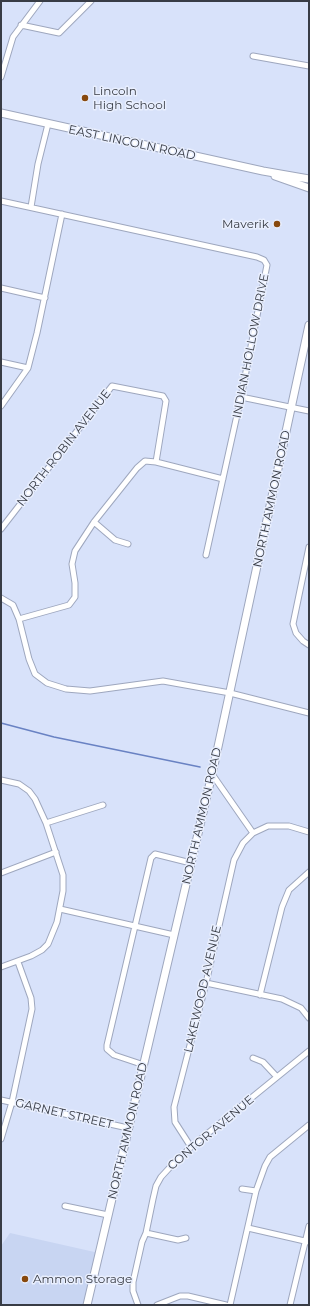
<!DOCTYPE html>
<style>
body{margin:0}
#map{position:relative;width:310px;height:1306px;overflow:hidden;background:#d8e2fa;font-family:Montserrat,sans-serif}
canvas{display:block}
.frame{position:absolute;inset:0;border:2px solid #383c45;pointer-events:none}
</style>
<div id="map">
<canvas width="310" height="1306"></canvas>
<div class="frame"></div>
</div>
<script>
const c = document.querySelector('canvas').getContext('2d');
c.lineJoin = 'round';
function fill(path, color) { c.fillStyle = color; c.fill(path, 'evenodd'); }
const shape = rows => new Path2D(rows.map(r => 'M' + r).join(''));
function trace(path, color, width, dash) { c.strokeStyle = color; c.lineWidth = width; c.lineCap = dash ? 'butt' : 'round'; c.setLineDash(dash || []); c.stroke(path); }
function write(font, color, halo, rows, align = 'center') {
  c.font = font + ' Montserrat,sans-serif'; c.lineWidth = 3; c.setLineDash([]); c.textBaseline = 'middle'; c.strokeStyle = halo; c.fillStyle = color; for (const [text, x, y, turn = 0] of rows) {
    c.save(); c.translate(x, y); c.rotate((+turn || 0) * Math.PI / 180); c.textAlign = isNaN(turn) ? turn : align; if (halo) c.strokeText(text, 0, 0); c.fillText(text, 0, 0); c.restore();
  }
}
const built = shape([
 [10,1233,99,1253,87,1305,1,1305,1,1246]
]);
const stream = shape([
 [1,723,54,737,200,767]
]);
const street = shape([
 [21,25,59,33,91,1],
 [253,56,309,66],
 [1,77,13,37,40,1],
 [1,201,257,257,264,260,267,265,241,397,206,555],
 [31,207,38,164,48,124],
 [1,288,45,298],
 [1,362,28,368],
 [241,397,309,411],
 [1,406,28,368,37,333,62,214],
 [94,522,115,540,128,544],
 [1,529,112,386,163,396,166,401,156,462],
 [309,547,293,624,296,633,303,641,309,645],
 [1,598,13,605,19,619,29,659,35,674,47,683,66,689,90,691,163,681,230,693,309,713],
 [19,619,69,605,75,597,75,583,72,564,75,551,94,522,137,468,145,461,156,462,223,479],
 [212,774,253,833],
 [1,780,19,784,29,791,35,799,46,823,63,875,63,891,57,922,48,944,42,950,31,956,1,967],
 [46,823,103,805],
 [1,873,56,852],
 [60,909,174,935],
 [206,983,282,999,301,1008,309,1018],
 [260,995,282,907,289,890,309,872],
 [253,1058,263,1062,277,1077],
 [144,1065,114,1055,107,1049,107,1045,151,858,155,854,191,863],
 [1,1100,128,1128],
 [1,1139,12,1102,32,1009,31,998,18,962],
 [191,1147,175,1122,174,1107,206,983,234,860,243,843,253,833,268,826,289,826,309,832],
 [242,1189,256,1191],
 [65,1206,108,1215],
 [248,1228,309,1242],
 [146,1233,178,1240,186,1238],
 [138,1305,133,1291,133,1282,142,1242,146,1233,153,1199,156,1186,161,1177,173,1164,191,1147,309,1051],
 [157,1305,180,1296,188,1296,226,1305],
 [230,1305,256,1191,265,1166,270,1157,309,1125],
 [290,1305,309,1226]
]);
const secondary = shape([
 [1,113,263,171,309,179],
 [275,176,309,188],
 [87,1305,213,770,309,325]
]);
const markers = [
 [85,98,4,"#87480d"],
 [277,224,4,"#87480d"],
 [25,1279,4,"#87480d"]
];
const poiNames = [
 ["Lincoln",93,91],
 ["High School",93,105],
 ["Maverik",269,224,"right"],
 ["Ammon Storage",33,1279]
];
const streetNames = [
 ["EAST LINCOLN ROAD",132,143,12],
 ["INDIAN HOLLOW DRIVE",251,346,-79],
 ["NORTH ROBIN AVENUE",64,448,-52],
 ["NORTH AMMON ROAD",272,499,-78],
 ["NORTH AMMON ROAD",202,816,-77],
 ["LAKEWOOD AVENUE",203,989,-77],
 ["GARNET STREET",64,1114,13],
 ["NORTH AMMON ROAD",128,1131,-77],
 ["CONTOR AVENUE",211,1133,-40]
];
fill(built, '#c8d5f2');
trace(stream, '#6982c3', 1.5);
trace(street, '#9ea7be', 7);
trace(secondary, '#9ea7be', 9);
trace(street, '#fff', 5);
trace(secondary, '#fff', 7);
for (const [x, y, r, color] of markers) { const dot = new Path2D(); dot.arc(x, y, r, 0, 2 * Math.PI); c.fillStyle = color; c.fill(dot); trace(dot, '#e9effe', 1.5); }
write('12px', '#383c45', '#e9effe', poiNames, 'left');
write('12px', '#383c45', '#e9effe', streetNames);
</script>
